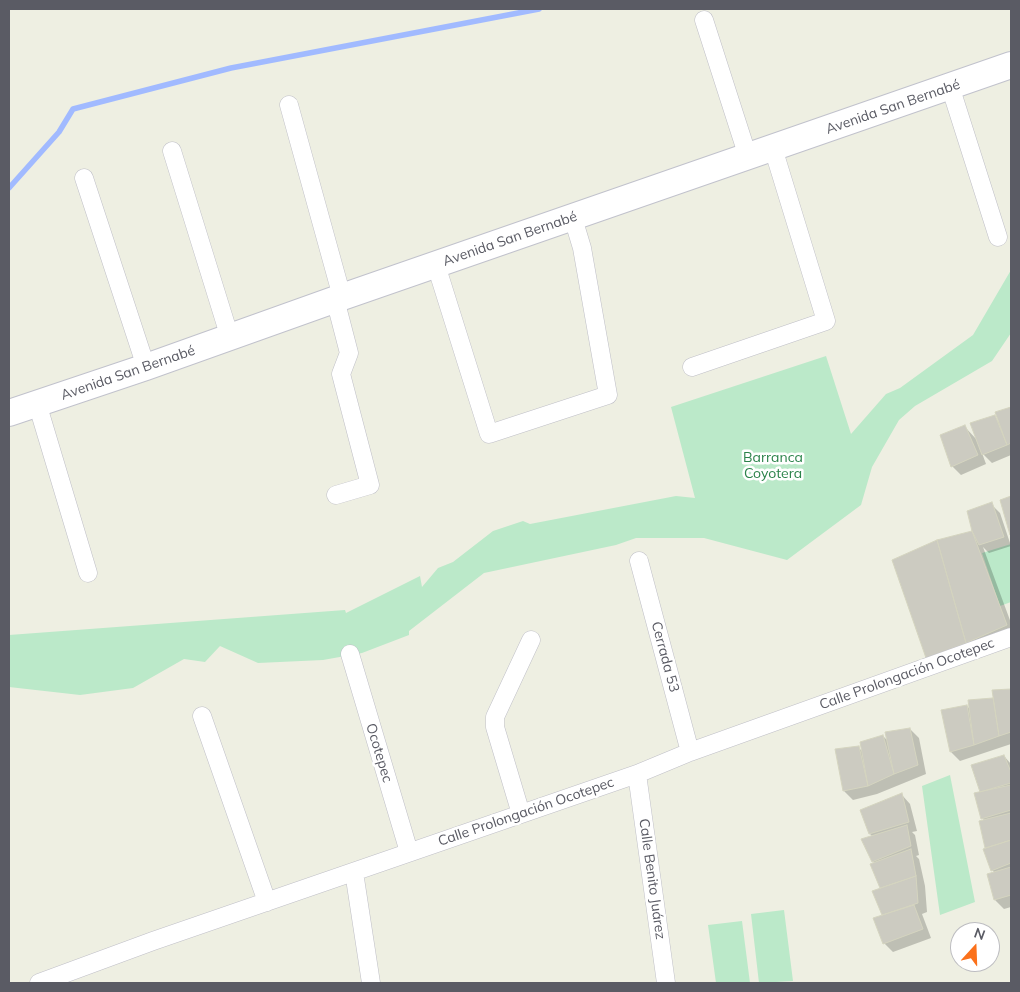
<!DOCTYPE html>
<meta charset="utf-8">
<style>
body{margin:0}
#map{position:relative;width:1020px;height:992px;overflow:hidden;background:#eeefe2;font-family:Mulish,sans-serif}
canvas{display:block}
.frame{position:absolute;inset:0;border:10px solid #5a5b64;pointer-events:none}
.north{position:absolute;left:950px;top:922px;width:50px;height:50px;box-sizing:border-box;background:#fff;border:1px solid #bdbdc1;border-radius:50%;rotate:20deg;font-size:14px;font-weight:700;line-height:20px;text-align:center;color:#5a5b64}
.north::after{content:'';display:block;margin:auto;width:18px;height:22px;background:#fb711b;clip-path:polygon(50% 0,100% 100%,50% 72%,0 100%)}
</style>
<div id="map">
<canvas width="1020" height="992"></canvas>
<div class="frame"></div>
<div class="north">N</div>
</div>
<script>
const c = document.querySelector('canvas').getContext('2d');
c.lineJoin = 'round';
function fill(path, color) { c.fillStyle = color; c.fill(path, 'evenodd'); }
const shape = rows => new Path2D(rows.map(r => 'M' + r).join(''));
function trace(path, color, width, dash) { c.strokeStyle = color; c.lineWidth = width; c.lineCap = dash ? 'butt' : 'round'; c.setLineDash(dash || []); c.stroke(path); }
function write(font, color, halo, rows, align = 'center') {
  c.font = font + ' Mulish,sans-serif'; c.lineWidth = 5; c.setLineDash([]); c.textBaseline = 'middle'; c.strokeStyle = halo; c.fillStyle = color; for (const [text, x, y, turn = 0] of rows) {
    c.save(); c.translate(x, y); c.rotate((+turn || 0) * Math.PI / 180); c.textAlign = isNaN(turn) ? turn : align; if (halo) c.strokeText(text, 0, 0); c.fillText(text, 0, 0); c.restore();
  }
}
const green = shape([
 [1011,270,1011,333,992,361,915,406,899,420,872,467,861,505,787,560,704,538,636,538,616,545,484,573,409,631,409,635,362,653,323,660,258,663,220,646,205,662,184,659,133,688,80,695,9,687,9,635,345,610,346,613,420,576,422,587,438,568,453,562,493,531,523,521,530,524,676,496,695,498,671,407,826,356,851,434,886,394,900,388,973,335],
 [1011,544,1011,602,1000,606,982,553],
 [950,775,975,902,940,915,922,786],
 [784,910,793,981,759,983,751,914],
 [742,921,750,983,716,983,708,925]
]);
const shadow = shape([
 [1011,408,1011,455,992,463,982,453,986,464,961,475,952,466,965,427,977,440,994,417,1000,423,997,413],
 [991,504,1000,513,1011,546,989,553,983,547,1011,623,1011,636,936,666,927,657,937,541,974,532],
 [1011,690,1011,744,960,761,951,752,942,711,967,706,971,710,970,701,995,699,994,691],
 [910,729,919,738,926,774,877,794,853,800,844,791,858,747,864,753,883,736,889,742],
 [1004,756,1011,764,1011,907,1004,909,995,900,988,875,995,873,992,870,980,822,985,821,982,818,982,792],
 [902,795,910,804,917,831,912,832,915,835,919,855,916,856,919,859,925,886,927,912,922,914,931,938,893,952,884,943,883,916,874,892,881,889,871,865,875,864,873,861,873,837,870,834]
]);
const stream = shape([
 [9,188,59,132,73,109,231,68,539,9]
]);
const building = shape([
 [1011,407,1011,443,1007,445,995,412,1011,407],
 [995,415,1007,445,982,455,970,423,995,415],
 [965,425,978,455,951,467,940,435,965,425],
 [1011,496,1011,534,1010,535,1000,500,1011,496],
 [992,502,1004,537,979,545,972,531,967,511,992,502],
 [972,531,1007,625,966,643,937,540,972,531],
 [937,540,966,643,926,658,892,560,937,540],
 [1011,689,1011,732,999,736,992,690,1011,689],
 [993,698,999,736,974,745,968,700,993,698],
 [967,705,974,745,950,752,941,710,967,705],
 [910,728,918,765,894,774,885,732,910,728],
 [883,735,894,774,868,786,860,742,883,735],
 [859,746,868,786,843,791,835,749,859,746],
 [1004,755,1011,772,1011,783,980,792,971,765,1004,755],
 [1011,785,1011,810,981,819,974,793,1011,785],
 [902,793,909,822,869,834,860,810,902,793],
 [1011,813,1011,840,985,848,979,821,1011,813],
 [907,825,911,846,872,862,861,839,907,825],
 [1011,840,1011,863,991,871,983,849,1011,840],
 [911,849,916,876,880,888,870,864,911,849],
 [1011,867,1011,895,994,900,987,874,1011,867],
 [916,876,918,903,882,915,872,891,916,876],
 [914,905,923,929,883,944,873,918,914,905]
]);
const minor = shape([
 [704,20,748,157],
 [950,86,998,237],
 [289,105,342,297],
 [172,151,230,338],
 [84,178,146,367],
 [436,265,489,434,608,395,582,248,573,218],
 [335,299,349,353,341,374,370,485,336,495],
 [692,367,826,321,773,148],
 [37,403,88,573],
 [639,561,690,752],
 [350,654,409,852],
 [202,716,267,902],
 [637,774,666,983],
 [521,814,495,727,495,717,531,640],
 [354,872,371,983],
 [39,983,153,941,637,774,690,752,1011,637]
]);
const secondary = shape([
 [9,413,146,367,342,297,1011,65]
]);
const streetNames = [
 ["Avenida San Bernabé",893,107,-19],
 ["Avenida San Bernabé",510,239,-19],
 ["Avenida San Bernabé",128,373,-19],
 ["Cerrada 53",665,657,75],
 ["Calle Prolongación Ocotepec",907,674,-20],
 ["Ocotepec",379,753,73],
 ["Calle Prolongación Ocotepec",526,812,-19],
 ["Calle Benito Juárez",652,879,82]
];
const parkNames = [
 ["Barranca",773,458],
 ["Coyotera",773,474]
];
fill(green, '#bbe9c9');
fill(shadow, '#0003');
trace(stream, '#a1baff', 5.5);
fill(building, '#cccbc1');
trace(building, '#d4d4bf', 1);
trace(minor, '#bfbfc7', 19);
trace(secondary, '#c1c2cc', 28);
trace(minor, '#fff', 18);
trace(secondary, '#fff', 26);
write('14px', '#5a5b64', '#fff', streetNames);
write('14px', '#2b834a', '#fff', parkNames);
</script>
